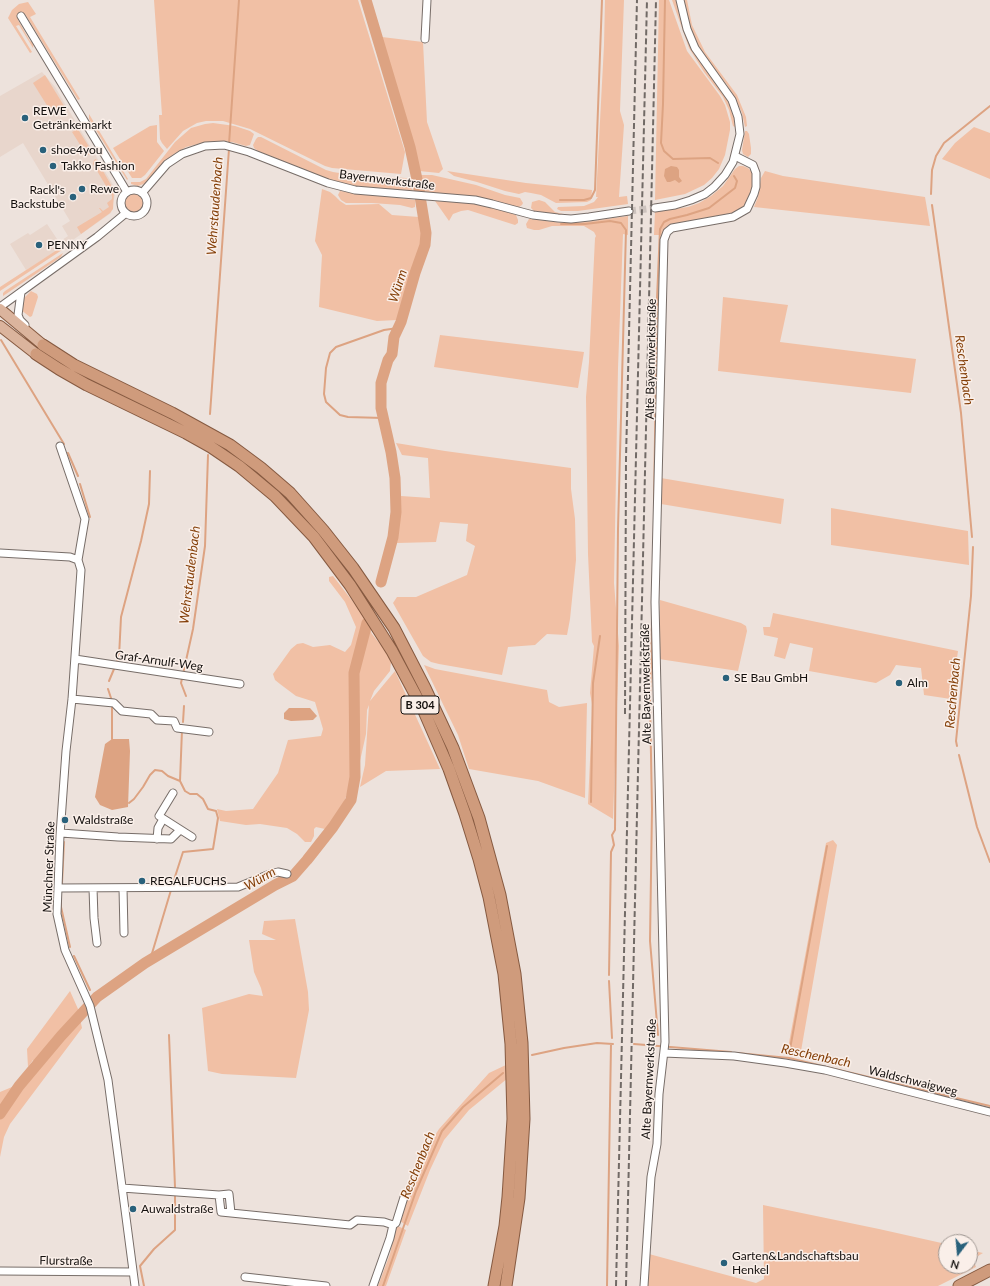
<!DOCTYPE html>
<meta charset="utf-8">
<style>
body{margin:0}
#map{position:relative;width:990px;height:1286px;overflow:hidden;background:#ede2dc;font-family:Lato,sans-serif}
canvas{display:block}
.north{position:absolute;left:938px;top:1234px;width:40px;height:40px;box-sizing:border-box;background:#faefe9;border:1px solid #9e9691;border-radius:50%;rotate:196deg;font-size:11px;font-weight:700;line-height:16px;text-align:center;color:#14100e}
.north::after{content:'';display:block;margin:auto;width:14px;height:18px;background:#29617b;clip-path:polygon(50% 0,100% 100%,50% 72%,0 100%)}
</style>
<div id="map">
<canvas width="990" height="1286"></canvas>
<div class="north">N</div>
</div>
<script>
const c = document.querySelector('canvas').getContext('2d');
c.lineJoin = 'round';
function fill(path, color) { c.fillStyle = color; c.fill(path, 'evenodd'); }
const shape = rows => new Path2D(rows.map(r => 'M' + r).join(''));
function trace(path, color, width, dash) { c.strokeStyle = color; c.lineWidth = width; c.lineCap = dash ? 'butt' : 'round'; c.setLineDash(dash || []); c.stroke(path); }
function write(font, color, halo, rows, align = 'center') {
  c.font = font + ' Lato,sans-serif'; c.lineWidth = 3; c.setLineDash([]); c.textBaseline = 'middle'; c.strokeStyle = halo; c.fillStyle = color; for (const [text, x, y, turn = 0] of rows) {
    c.save(); c.translate(x, y); c.rotate((+turn || 0) * Math.PI / 180); c.textAlign = isNaN(turn) ? turn : align; if (halo) c.strokeText(text, 0, 0); c.fillText(text, 0, 0); c.restore();
  }
}
const built = shape([
 [42,72,55,87,116,190,111,213,63,247,26,270,10,244,28,233,30,235,47,224,59,242,68,236,62,226,70,221,23,143,0,157,0,96]
]);
const green = shape([
 [154,0,358,0,405,152,401,174,332,168,325,166,250,129,223,121,206,121,197,123,183,131,167,149,162,143,160,139,159,115,162,115],
 [605,0,624,0,620,111,624,125,619,197,627,196,628,204,578,211,561,211,557,209,558,207,584,206,594,202,598,197,596,197,604,45],
 [659,0,669,0,687,51,720,96,725,105,730,122,730,130,725,155,719,169,712,178,704,185,685,194,655,200],
 [672,0,677,0,680,18,685,33,697,57,727,98,734,117,735,127,733,126,729,110,723,97,704,72,689,48],
 [683,0,687,0,692,25,705,52,737,95,746,117,747,126,745,127,742,113,737,102,727,85,702,54,694,39,688,22],
 [28,2,36,14,30,17,80,99,78,100,25,14,19,17,18,20,30,41,34,42,33,48,19,25,16,26,32,52,30,53,8,18,12,10,19,4],
 [382,37,423,42,427,122,443,169,439,173,419,171],
 [45,75,66,109,56,115,48,107,33,83],
 [89,114,128,179,127,180,89,119],
 [72,122,74,123,93,153,91,155,86,154,72,132,74,131,69,123],
 [213,123,235,126,250,131,254,134,250,145,246,146,232,142,219,141,202,143,186,147,174,154,163,163,146,183,138,186,131,184,131,182,140,182,146,179,175,142,191,128,205,124],
 [157,125,157,142,164,151,145,175,141,178,132,178,113,148,150,126],
 [974,127,990,133,990,179,942,159,955,143],
 [745,131,747,131,749,134,751,148,751,154,748,157,743,154,742,150],
 [258,137,261,137,326,170,333,172,352,175,406,178,409,181,413,191,361,187,345,185,329,180,262,154,254,148,253,145,256,139],
 [96,159,114,190,113,209,110,213,81,234,77,227,102,212,99,208,100,208,103,211,109,207,107,203,112,199,112,196,93,164,94,160],
 [739,166,743,166,748,168,752,172,753,181,752,191,748,200,742,209,733,214,679,223,669,226,664,231,663,235,654,235,655,212,688,207,699,203,711,196,723,186,735,169],
 [447,171,526,183,592,190,591,200,587,202,556,203,541,195,531,193,525,192,519,194,505,191,477,182,454,176],
 [765,171,783,176,925,197,930,226,754,207,758,197,761,178],
 [420,175,432,175,476,185,505,195,520,198,523,203,522,205,519,207,484,199,416,191,411,177],
 [322,189,330,192,335,196,340,201,346,205,379,204,392,215,419,217,423,234,419,254,397,320,377,321,319,307,322,255,315,241],
 [340,191,415,200,415,207,412,208,400,205,372,203,346,203,341,200,338,195],
 '124 203a10 10 0 1 1 20 0a10 10 0 1 1-20 0Z',
 [539,200,545,202,555,212,563,214,563,215,534,211,531,208,532,202],
 [435,201,480,204,493,207,516,215,518,220,518,223,515,225,468,210,461,211,453,214,449,221],
 [628,216,628,235,623,234,618,368,614,583,619,646,613,819,588,804,592,716,592,704,590,693,594,646,592,642,588,554,586,397,589,362,595,238,596,236,594,232,584,226,552,226,539,230,534,230,527,228,526,224,529,219,531,219,562,223,584,222],
 [62,240,65,248,0,291,0,287,60,248,58,242],
 [63,253,61,257,3,296,3,293,5,291],
 [31,291,37,294,38,297,32,316,30,317,21,310,23,299],
 [723,297,788,305,780,342,916,359,911,393,718,371],
 [440,335,584,352,578,388,434,367],
 [396,443,445,451,571,468,571,489,575,519,576,560,570,619,567,635,547,634,535,645,508,647,502,675,439,664,431,662,423,656,393,603,397,597,416,597,467,575,475,546,466,541,468,524,440,522,436,542,397,543,401,496,430,498,428,458,402,455],
 [661,478,784,499,781,524,661,504],
 [831,508,968,531,969,565,831,545],
 [333,576,361,612,372,634,388,654,391,662,390,671,374,691,370,701,395,671,440,769,386,771,360,787,365,765,369,705,367,710,366,734,360,761,342,807,330,825,325,829,316,827,314,829,314,836,311,842,305,842,297,834,287,828,260,824,246,825,220,821,217,809,226,811,253,809,278,773,288,740,321,736,323,729,315,702,296,696,280,684,275,680,273,674,291,649,297,644,303,643,313,647,330,645,345,652,351,645,356,627,345,602,329,581,329,577],
 [660,600,741,623,746,626,747,631,738,671,659,659],
 [773,613,958,651,951,699,924,695,921,668,896,665,890,675,876,683,809,671,813,648,790,643,785,659,774,656,778,638,764,635,763,627,770,627],
 [424,665,435,669,547,690,549,702,559,707,587,703,585,798,538,781,469,769,458,735],
 [833,840,837,845,801,1051,788,1048,826,843],
 [295,919,308,992,309,1010,296,1078,222,1074,208,1071,202,1008,249,994,263,996,261,988,254,972,249,940,276,940,262,934,264,921],
 [70,991,78,1009,82,1028,10,1124,4,1137,0,1157,0,1092,12,1087,19,1082,35,1062,33,1060,28,1067,27,1049],
 [508,1064,508,1078,469,1110,444,1140,430,1170,408,1226,398,1220,409,1189,434,1137,439,1129,489,1073],
 [763,1205,879,1229,946,1244,946,1266,970,1266,970,1250,983,1253,973,1259,976,1267,938,1286,648,1286,649,1254,756,1283,764,1279],
 [396,1225,406,1230,386,1286,378,1286,390,1254]
]);
const water = shape([
 [671,166,677,167,679,170,679,177,682,181,679,183,675,180,670,182,667,182,664,176,665,169],
 [289,708,310,708,317,716,313,720,291,721,284,719,284,713],
 [112,739,129,739,130,751,128,807,112,810,100,805,95,797,105,744]
]);
const stream = shape([
 [665,0,663,104,661,143,664,151,673,159,710,158,718,163],
 [229,144,239,0],
 [931,194,932,170,936,156,944,143,990,106],
 [560,200,584,200,591,198,595,190,602,0],
 [932,205,961,413,972,537],
 [561,224,585,224,610,221,621,223,626,230,618,529,615,830,612,835,614,845,611,852,609,975],
 [1,340,64,444],
 [210,414,229,149],
 [383,418,348,417,340,415,326,402,324,394,326,368,330,353,336,347,384,330,398,328],
 [68,453,78,476],
 [80,484,90,517],
 [654,506,657,299,660,229,664,222,670,219,687,215,709,208,735,188,737,181,734,176],
 [652,621,650,702,652,809,650,941,658,1035],
 [109,681,119,657,121,617,141,541,149,504,150,471],
 [108,689,112,701],
 [186,696,181,683,193,629,205,546,208,455],
 [183,722,184,706],
 [112,739,112,705],
 [957,746,956,741,971,596,973,547],
 [959,755,977,827,990,862],
 [591,802,593,683,600,636],
 [129,803,134,799,143,787,150,775,155,770,162,771,168,776,180,781],
 [62,883,64,842],
 [172,886,183,852,213,849,218,818,216,811,208,809,203,799,197,794,190,794,185,791,180,781,182,730],
 [61,901,61,907,70,947],
 [74,956,90,990],
 [150,960,171,890],
 [609,981,612,1038],
 [92,999,93,1001],
 [169,1035,175,1187],
 [634,1044,731,1052],
 [790,1049,827,846],
 [737,1053,789,1058,990,1106],
 [532,1055,564,1048,597,1043,613,1044],
 [144,1286,140,1266,154,1249,175,1230,175,1196],
 [383,1286,416,1191,442,1131,463,1107,503,1073],
 [607,1286,611,1044]
]);
const river = shape([
 [366,0,410,147,418,184,426,233,425,245,415,273,401,322,394,337,392,354,388,360,381,383,381,408,391,452,395,478,396,512,393,537,381,582],
 [0,1114,19,1086,61,1036,97,997,145,963,275,885,293,876,307,860,333,827,351,800,355,777,354,673,367,623]
]);
const minorTunnel = shape([
 [629,211,655,208]
]);
const minor = shape([
 [21,16,127,192],
 [425,39,427,0],
 '121 203a13 13 0 1 1 26 0a13 13 0 1 1-26 0Z',
 [142,193,167,164,182,154,205,146,224,145,249,152,328,183,355,190,475,200,492,204,533,215,558,218,571,219,589,217,629,211],
 [655,208,675,205,691,200,705,194,714,187,725,175,733,162,740,134,738,117,732,100,695,48,687,29,680,0],
 [21,292,18,315,20,320,25,325],
 [0,307,97,237,126,213],
 [60,446,85,519,78,560],
 [0,553,70,557,78,560,81,570,72,699,66,751,60,835,57,914,65,950,90,1006,108,1080,135,1286],
 [75,659,240,684],
 [72,699,114,703,122,711,151,714,157,720,174,721,177,728,209,732],
 [173,793,159,816,192,837],
 [61,833,118,837,171,839,180,830],
 [157,839,158,828,163,819],
 [59,888,238,887,270,874,278,872,287,874],
 [93,888,94,918,97,943],
 [123,888,124,933],
 [664,1053,734,1056,785,1063,825,1070,990,1112],
 [122,1188,219,1195,221,1212,231,1213,350,1225,357,1220,384,1222,393,1225],
 [219,1195,229,1194,231,1213],
 [0,1271,133,1272],
 [245,1277,326,1286],
 [373,1286,390,1238,393,1225,396,1223,405,1194],
 [644,1286,651,1177,657,1144,659,1094,665,1042,655,602,664,240,667,232,672,228,733,217,747,209,754,194,756,187,756,173,753,165,735,156]
]);
const primary = shape([
 [0,309,43,345],
 [0,326,36,354]
]);
const trunk = shape([
 [43,345,74,365,172,413,230,445,261,468,290,493,323,530,353,568,394,628,425,688,453,748,479,818,500,895,515,974,522,1043,524,1119,519,1198,506,1286],
 [36,354,59,369,87,385,186,433,211,447,239,466,275,496,314,537,350,585,392,651,423,709,449,769,465,814,479,859,489,897,504,974,511,1044,513,1119,508,1197,505,1226,494,1286],
 [959,1286,990,1270]
]);
const rail = shape([
 [625,714,626,459,637,0],
 [616,1286,647,0],
 [626,1286,656,0]
]);
const markers = [
 [25,118,4,"#29617b"],
 [43,150,4,"#29617b"],
 [53,166,4,"#29617b"],
 [82,189,4,"#29617b"],
 [73,197,4,"#29617b"],
 [39,245,4,"#29617b"],
 [726,678,4,"#29617b"],
 [899,683,4,"#29617b"],
 [65,820,4,"#29617b"],
 [142,881,4,"#29617b"],
 [133,1209,4,"#29617b"],
 [724,1263,4,"#29617b"]
];
const shields = [
 [420,705,38]
];
const shieldNames = [
 ["B 304",420,705]
];
const poiNames = [
 ["REWE",33,111],
 ["Getränkemarkt",33,125],
 ["shoe4you",51,150],
 ["Takko Fashion",61,166],
 ["Rewe",90,189],
 ["Rackl's",65,190,"right"],
 ["Backstube",65,204,"right"],
 ["PENNY",47,245],
 ["SE Bau GmbH",734,678],
 ["Alm",907,683],
 ["Waldstraße",73,820],
 ["REGALFUCHS",150,881],
 ["Auwaldstraße",141,1209],
 ["Garten&Landschaftsbau",732,1256],
 ["Henkel",732,1270]
];
const streetNames = [
 ["Bayernwerkstraße",387,180,7],
 ["Alte Bayernwerkstraße",651,359,-89],
 ["Graf-Arnulf-Weg",159,661,8],
 ["Alte Bayernwerkstraße",646,684,-91],
 ["Münchner Straße",49,867,-88],
 ["Alte Bayernwerkstraße",649,1079,-87],
 ["Waldschwaigweg",913,1081,14],
 ["Flurstraße",66,1261,1]
];
const waterNames = [
 ["Wehrstaudenbach",215,206,-86],
 ["Würm",398,286,-72],
 ["Reschenbach",964,370,82],
 ["Wehrstaudenbach",190,575,-83],
 ["Reschenbach",953,693,-85],
 ["Würm",260,879,-30],
 ["Reschenbach",816,1056,12],
 ["Reschenbach",418,1165,-68]
];
fill(built, '#e8d6cc');
fill(green, '#f1c0a5');
fill(water, '#dda382');
trace(stream, '#dda382', 2);
trace(river, '#dda382', 11);
trace(minorTunnel, '#ccc2bd', 7, [7, 3.5]);
trace(minor, '#776d68', 9);
trace(primary, '#865a41', 12);
trace(trunk, '#865a41', 13);
trace(minor, '#fff', 7);
trace(primary, '#dbb49d', 10);
trace(trunk, '#cf9b7c', 11);
trace(rail, '#716a66', 2, [6, 3]);
for (const [x, y, r, color] of markers) { const dot = new Path2D(); dot.arc(x, y, r, 0, 2 * Math.PI); c.fillStyle = color; c.fill(dot); trace(dot, '#faefe9', 1.5); }
for (const [x, y, w] of shields) { const box = new Path2D(); box.roundRect(x - w / 2, y - 9, w, 18, 3); c.fillStyle = '#faefe9'; c.fill(box); trace(box, '#14100e', 1); }
write('bold 11px', '#14100e', null, shieldNames);
write('12px', '#14100e', '#faefe9', poiNames, 'left');
write('12px', '#14100e', '#faefe9', streetNames);
write('italic 13px', '#833e07', '#faefe9', waterNames);
</script>
